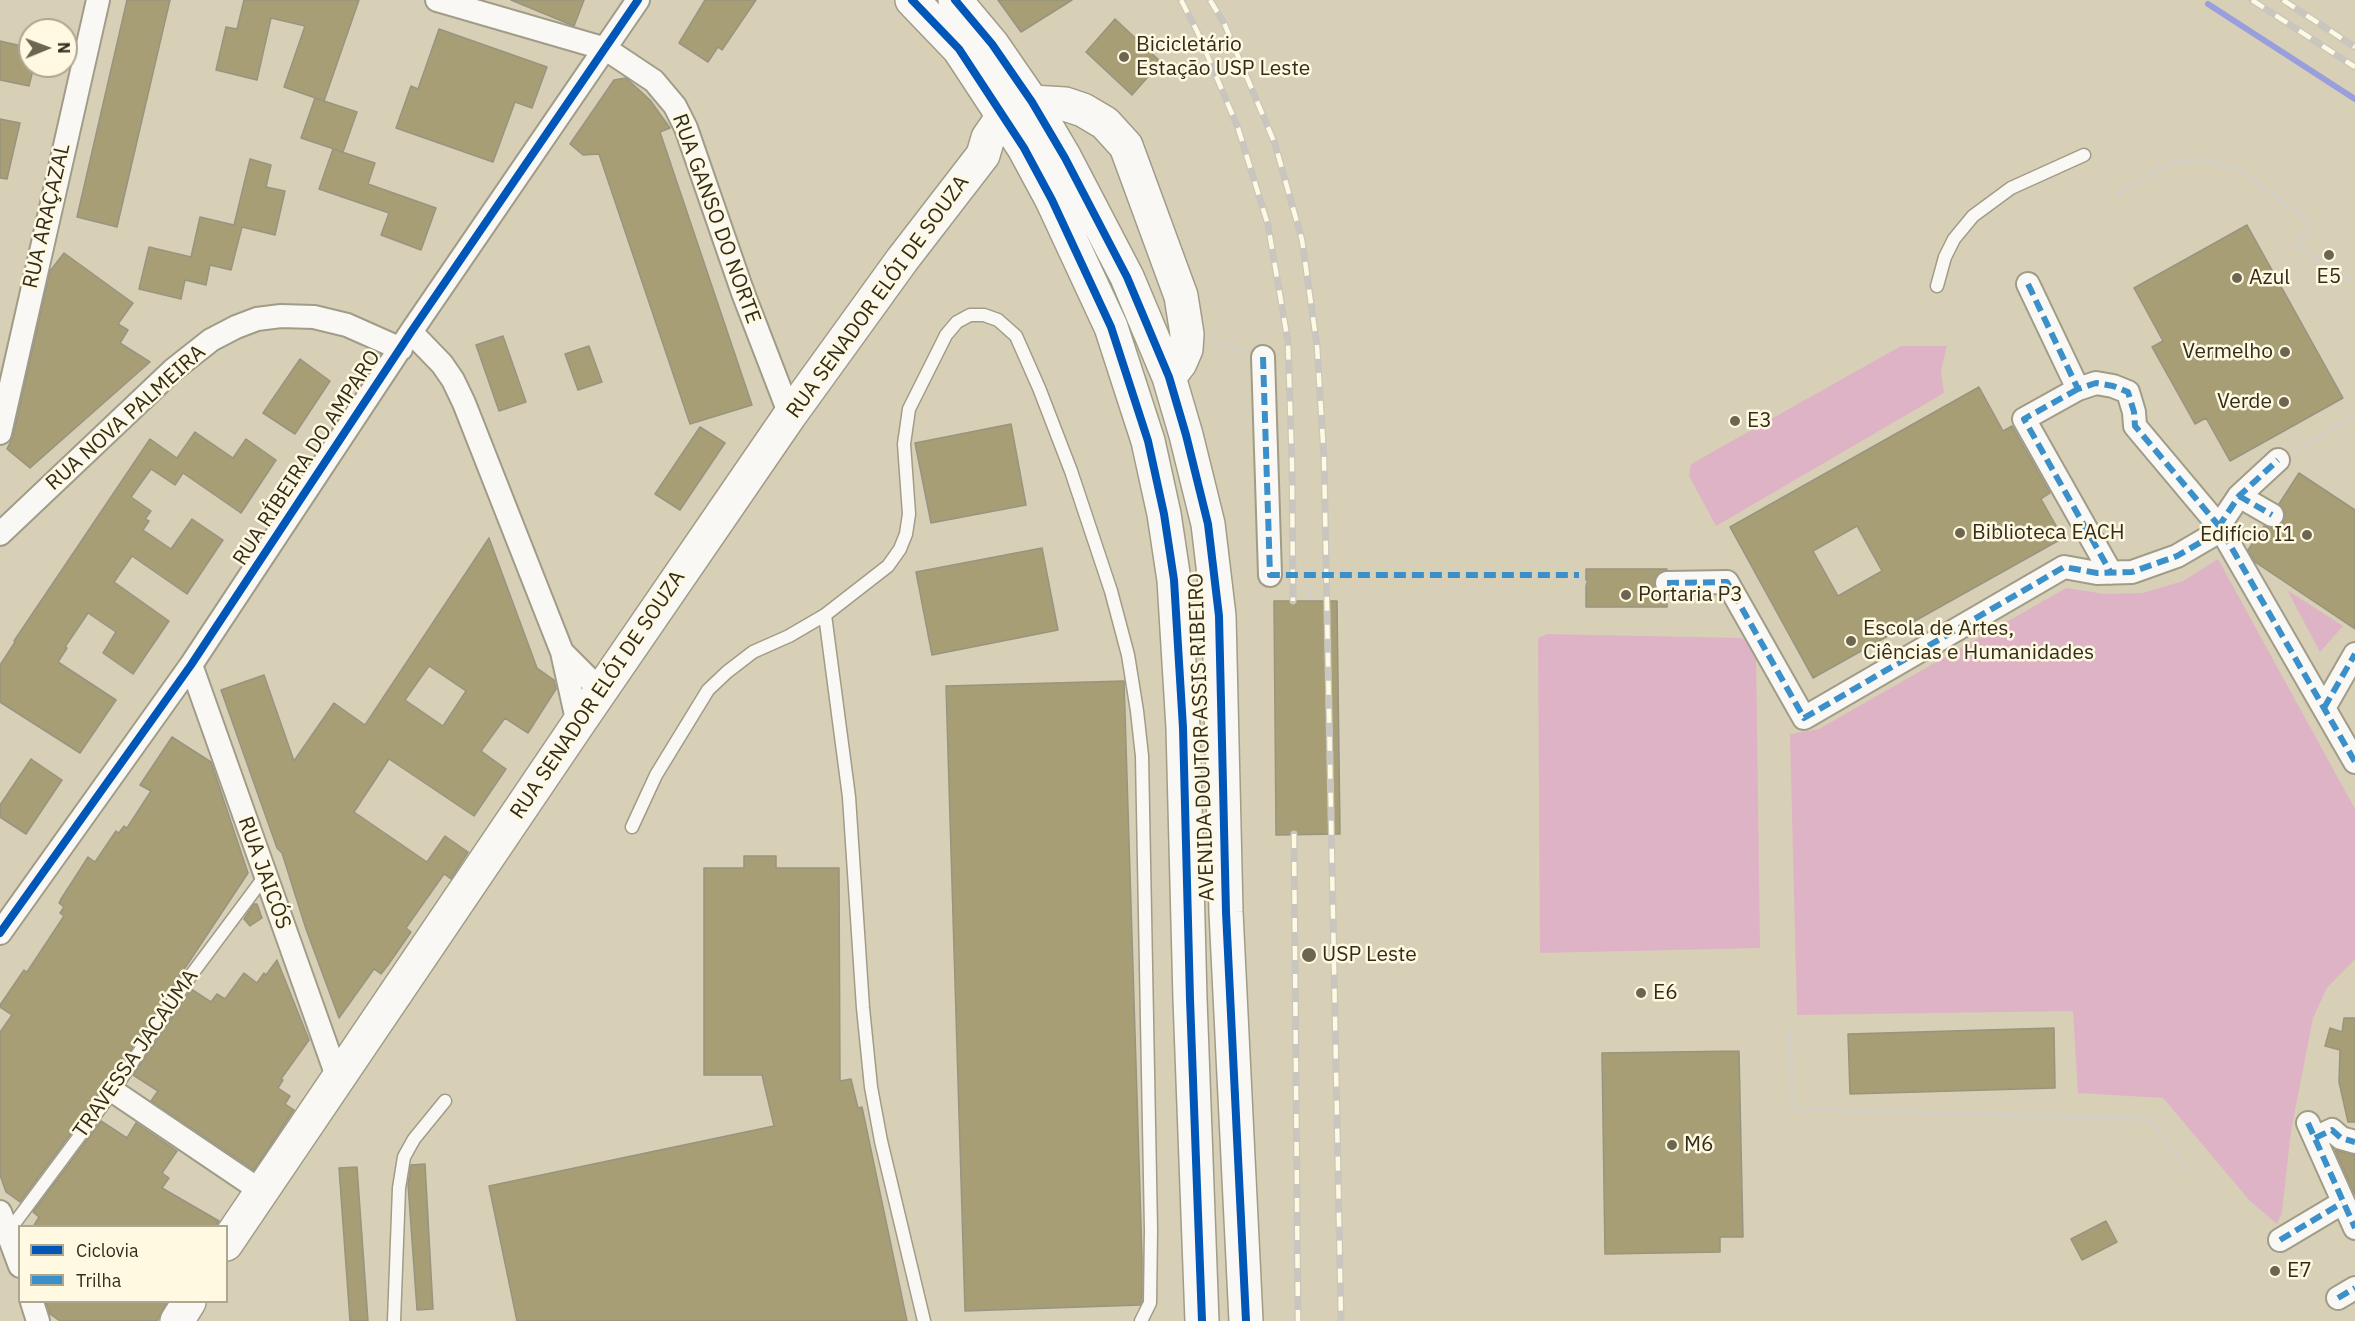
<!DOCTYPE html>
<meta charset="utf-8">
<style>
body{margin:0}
#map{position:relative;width:2355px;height:1321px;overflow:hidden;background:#d7d0b6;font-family:"IBM Plex Sans",sans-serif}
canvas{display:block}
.legend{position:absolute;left:18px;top:1225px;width:210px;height:78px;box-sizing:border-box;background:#fff9e2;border:2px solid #ada792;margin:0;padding:8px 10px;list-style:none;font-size:18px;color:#322d1b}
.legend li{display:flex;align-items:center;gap:12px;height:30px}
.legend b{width:30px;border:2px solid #ada792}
.north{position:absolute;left:18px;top:18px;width:60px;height:60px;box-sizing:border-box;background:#fff9e2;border:2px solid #ada792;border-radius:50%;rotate:89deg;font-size:16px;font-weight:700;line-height:24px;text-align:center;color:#322d1b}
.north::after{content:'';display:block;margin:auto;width:21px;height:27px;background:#6c6651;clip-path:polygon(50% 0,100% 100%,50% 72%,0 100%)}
</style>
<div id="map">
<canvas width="2355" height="1321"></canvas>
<ul class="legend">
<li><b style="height:8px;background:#0057b8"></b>Ciclovia</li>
<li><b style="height:8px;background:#3c90c9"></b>Trilha</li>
</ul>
<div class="north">N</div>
</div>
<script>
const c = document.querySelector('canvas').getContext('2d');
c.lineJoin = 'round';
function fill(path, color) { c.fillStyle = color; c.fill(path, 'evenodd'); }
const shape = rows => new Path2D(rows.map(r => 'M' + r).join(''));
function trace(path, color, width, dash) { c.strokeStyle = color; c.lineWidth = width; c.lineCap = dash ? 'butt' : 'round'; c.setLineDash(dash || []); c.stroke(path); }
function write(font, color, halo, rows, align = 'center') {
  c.font = font + ' "IBM Plex Sans",sans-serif'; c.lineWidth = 5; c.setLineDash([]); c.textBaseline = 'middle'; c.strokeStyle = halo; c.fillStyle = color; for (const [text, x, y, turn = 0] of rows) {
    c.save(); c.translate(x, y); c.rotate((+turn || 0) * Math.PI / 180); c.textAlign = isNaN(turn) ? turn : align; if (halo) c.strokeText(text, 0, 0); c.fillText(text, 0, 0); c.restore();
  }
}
const green = shape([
 [1901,346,1947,346,1941,370,1944,393,1716,526,1689,476,1691,464],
 [2218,559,2355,809,2355,959,2327,988,2313,1018,2291,1131,2282,1212,2277,1224,2250,1201,2163,1098,2078,1093,2073,1011,1797,1015,1790,734,1819,729,2066,588,2105,594,2143,593,2183,581],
 [2287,590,2343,626,2320,652],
 [1547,634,1742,638,1756,650,1760,948,1540,953,1538,638]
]);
const stream = shape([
 [2208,4,2355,99]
]);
const building = shape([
 [127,0,170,0,117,227,77,217,127,0],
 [244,0,359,0,324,101,284,87,305,26,271,18,257,80,216,70,226,27,237,29,244,0],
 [511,0,584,0,574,26,511,0],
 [705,0,756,0,722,50,718,47,708,62,679,43,705,0],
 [998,0,1072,0,1021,32,998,0],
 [1115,19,1161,62,1132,95,1086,52,1115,19],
 [439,29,547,67,532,108,515,102,493,162,396,128,411,86,418,89,439,29],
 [0,41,30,48,30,66,34,66,29,86,0,80,0,41],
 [626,78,650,100,670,128,660,132,752,405,690,424,599,154,583,155,570,144,614,80,626,78],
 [315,98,357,112,343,152,301,138,315,98],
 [0,119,20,123,7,179,0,178,0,119],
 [333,149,375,163,368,184,436,208,421,250,381,235,389,213,319,189,333,149],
 [250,159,271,165,266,187,285,191,275,235,242,227,231,270,210,265,206,285,185,280,181,299,139,289,149,247,191,257,200,217,234,225,250,159],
 [2247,225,2343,398,2230,461,2206,418,2195,424,2152,347,2163,341,2134,288,2247,225],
 [64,253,133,303,118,324,128,330,120,343,150,362,30,468,7,449,13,436,50,271,64,253],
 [503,336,526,402,499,411,476,345,503,336],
 [589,346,602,382,578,390,565,354,589,346],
 [300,359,330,381,295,434,263,413,300,359],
 [1979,387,2003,431,2012,426,2050,493,2041,499,2063,538,1813,678,1730,527,1979,387],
 [1857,526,1882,571,1838,596,1813,551,1857,526],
 [1011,424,1026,505,931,523,915,443,1011,424],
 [700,427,725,443,680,510,655,494,700,427],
 [195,432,233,458,246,439,276,460,241,513,183,473,175,485,151,469,131,497,151,511,145,519,149,521,143,530,171,549,192,519,223,540,187,594,132,556,114,582,169,621,133,674,103,653,116,632,88,613,65,647,67,648,58,662,116,700,80,753,0,702,0,665,15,642,14,641,150,439,177,458,195,432],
 [2299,473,2355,510,2355,629,2255,562,2248,550,2264,526,2273,528,2283,522,2285,514,2279,504,2299,473],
 [489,538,537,668,554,680,556,689,528,733,505,718,481,751,506,769,474,816,389,759,354,812,427,862,445,836,468,852,451,879,444,874,406,928,411,932,388,965,381,974,374,969,339,1018,306,929,282,853,277,848,221,690,264,675,294,761,334,703,365,725,489,538],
 [429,666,466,691,443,726,405,700,429,666],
 [1042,548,1058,630,932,655,916,572,1042,548],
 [1586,569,1667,569,1656,576,1654,583,1656,590,1667,596,1667,607,1586,607,1586,569],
 [1274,601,1337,601,1340,834,1276,835,1274,601],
 [1124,681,1142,1256,1142,1301,1140,1305,965,1311,946,686,1124,681],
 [172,737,211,762,248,873,120,1066,102,1083,100,1092,87,1112,20,1202,6,1192,0,1175,0,1032,12,1015,0,1007,0,1005,24,970,27,972,64,916,60,913,64,907,59,903,61,899,88,857,95,862,116,831,119,833,124,826,127,828,151,791,140,785,172,737],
 [31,759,62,780,26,834,0,817,0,805,31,759],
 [744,856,776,856,776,868,839,868,840,1081,851,1079,858,1108,862,1107,907,1321,517,1321,489,1186,774,1126,762,1075,704,1075,704,868,744,868,744,856],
 [254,904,257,904,262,918,250,926,244,919,254,904],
 [277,960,309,1040,281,1079,283,1080,278,1088,290,1096,285,1104,294,1110,254,1170,151,1101,158,1091,133,1075,191,989,211,1002,217,994,225,999,244,973,257,983,264,973,266,975,277,960],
 [2344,1018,2355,1018,2355,1122,2348,1122,2339,1082,2340,1050,2325,1046,2330,1028,2342,1032,2344,1018],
 [2054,1028,2055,1088,1850,1094,1848,1034,2054,1028],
 [1739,1051,1743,1237,1720,1237,1720,1252,1605,1254,1602,1053,1739,1051],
 [101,1121,127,1138,136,1123,177,1151,162,1173,169,1178,162,1188,219,1221,215,1227,33,1227,39,1217,33,1212,101,1121],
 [2335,1150,2355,1155,2355,1195,2335,1150],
 [425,1164,433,1309,417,1310,408,1184,411,1165,425,1164],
 [357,1167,368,1321,350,1321,339,1168,357,1167],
 [2106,1221,2117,1242,2082,1260,2071,1239,2106,1221],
 [46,1302,167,1302,157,1321,60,1321,50,1314,46,1302]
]);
const path = shape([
 [2117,194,2152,173,2177,161,2209,160,2242,172,2311,223,2297,246,2355,283],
 [1212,341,1245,352],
 [2295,451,2355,415],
 [1308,574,1309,601],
 [1579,575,1580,581,1586,583],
 [1789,1029,1793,1109,2149,1119,2190,1172]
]);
const lane = shape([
 [1937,286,1945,257,1954,239,1973,216,2011,188,2084,155],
 [825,615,849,797,863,1008,871,1087,881,1141,924,1321],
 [632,827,656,775,708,690,727,672,753,652,789,636,825,615,888,566,900,549,906,534,909,514,904,444,909,409,946,335,957,322,970,315,984,315,998,320,1016,336,1039,388,1071,471,1111,591,1128,655,1137,711,1142,756,1151,1230,1150,1303,1141,1321],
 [8,1232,113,1091,186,982,265,876],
 [394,1321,399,1188,404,1157,414,1139,445,1101]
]);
const street = shape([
 [437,0,606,49,654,81,675,106,686,128,743,293,790,415],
 [2028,284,2078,389,2096,383,2113,386,2128,392,2134,412,2135,426,2219,526,2355,762],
 [411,332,442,364,453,380,464,403,562,652,578,724],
 [1263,357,1270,575],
 [2078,389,2024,419,2111,573],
 [0,433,98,0],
 [2239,496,2272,515],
 [0,534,173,370,211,340,236,327,257,319,281,316,314,317,347,325,401,349],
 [1667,583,1727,582,1804,718,2064,567,2097,573,2132,572,2177,556,2213,535,2239,496,2278,460],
 [562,652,601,691],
 [191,665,338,1079],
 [2324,708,2355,654],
 [0,933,191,665,411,332,638,0],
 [113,1091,261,1191],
 [2308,1123,2355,1228],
 [2315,1138,2332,1130,2341,1138,2355,1142],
 [0,1212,20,1266],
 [2280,1240,2342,1203],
 [2338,1298,2355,1288],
 [32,1302,38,1321]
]);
const secondary = shape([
 [226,1244,578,724,790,415,902,260,983,155,988,138,1003,116,1028,104],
 [177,1321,189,1302]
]);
const primary = shape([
 [912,0,959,49,1024,148,1052,200,1111,327,1148,441,1164,514,1174,580,1183,728,1190,999,1202,1321],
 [955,0,992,44,1032,102,1065,158,1127,277,1169,377,1186,435,1208,524,1219,616,1226,912,1246,1321],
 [1032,102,1065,104,1083,110,1105,123,1126,146,1181,296,1187,334,1186,349,1180,363,1169,377]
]);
const rail = shape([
 [1181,0,1197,31,1238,128,1268,225,1288,342,1292,464,1293,601],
 [1210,0,1224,23,1275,144,1302,240,1317,346,1324,458,1341,1321],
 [2252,0,2355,67],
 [2283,0,2355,47],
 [1294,834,1298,1321]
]);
const quiet = shape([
 [2028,284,2078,389,2096,383,2113,386,2128,392,2134,412,2135,426,2219,526,2355,762],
 [1263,357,1270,575,1579,575],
 [2078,389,2024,419,2111,573],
 [2239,496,2272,515],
 [1667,583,1727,582,1804,718,2064,567,2097,573,2132,572,2177,556,2213,535,2239,496,2278,460],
 [2324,708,2355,654],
 [2308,1123,2355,1228],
 [2315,1138,2332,1130,2341,1138,2355,1142],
 [2280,1240,2342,1203],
 [2338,1298,2355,1288]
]);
const cycleway = shape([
 [912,0,959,49,1024,148,1052,200,1111,327,1148,441,1164,514,1174,580,1183,728,1190,999,1202,1321],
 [955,0,992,44,1032,102,1065,158,1127,277,1169,377,1186,435,1208,524,1219,616,1226,912,1246,1321],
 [0,933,191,665,411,332,638,0]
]);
const markers = [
 [1124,57,6,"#6c6651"],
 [2329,255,6,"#6c6651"],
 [2237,278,6,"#6c6651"],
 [2285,352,6,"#6c6651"],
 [2284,402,6,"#6c6651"],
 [1735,421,6,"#6c6651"],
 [1960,533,6,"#6c6651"],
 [2307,535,6,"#6c6651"],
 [1626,595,6,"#6c6651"],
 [1851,641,6,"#6c6651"],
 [1309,955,8,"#6c6651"],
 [1641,993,6,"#6c6651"],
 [1672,1145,6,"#6c6651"],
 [2275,1271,6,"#6c6651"]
];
const poiNames = [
 ["Bicicletário",1136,45],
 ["Estação USP Leste",1136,69],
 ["E5",2329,277,"center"],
 ["Azul",2249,278],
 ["Vermelho",2273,352,"right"],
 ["Verde",2272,402,"right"],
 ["E3",1747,421],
 ["Biblioteca EACH",1972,533],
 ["Edifício I1",2295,535,"right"],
 ["Portaria P3",1638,595],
 ["Escola de Artes,",1863,629],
 ["Ciências e Humanidades",1863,653],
 ["USP Leste",1322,955],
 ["E6",1653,993],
 ["M6",1684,1145],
 ["E7",2287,1271]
];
const streetNames = [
 ["RUA ARAÇAZAL",47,216,-77],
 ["RUA GANSO DO NORTE",716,219,70],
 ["RUA SENADOR ELÓI DE SOUZA",878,297,-54],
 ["RUA NOVA PALMEIRA",126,418,-42],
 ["RUA RÍBEIRA DO AMPARO",307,458,-57],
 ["RUA SENADOR ELÓI DE SOUZA",598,695,-56],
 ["AVENIDA DOUTOR ASSIS RIBEIRO",1202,737,-92],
 ["RUA JAICÓS",264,873,70],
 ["TRAVESSA JACAÚMA",136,1054,-55]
];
fill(green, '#dfb3c6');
trace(stream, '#999fdc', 6);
fill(building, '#a79e75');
trace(building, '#999480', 1.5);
trace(lane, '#a19c88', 15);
trace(street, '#a19c88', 26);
trace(secondary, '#a19c88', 36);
trace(primary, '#a19c88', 36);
trace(path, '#d1cfc8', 4, [6, 3]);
trace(lane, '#f9f8f4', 12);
trace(street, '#f9f8f4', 22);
trace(secondary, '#f9f8f4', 33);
trace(primary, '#f9f8f4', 33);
trace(rail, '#c8c6be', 7);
trace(rail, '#fff9e2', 4.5, [14]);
trace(quiet, '#3c90c9', 6, [12, 6]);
trace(cycleway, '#0057b8', 8);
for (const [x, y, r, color] of markers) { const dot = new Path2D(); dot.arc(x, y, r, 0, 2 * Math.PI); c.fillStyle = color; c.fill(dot); trace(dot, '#fff9e2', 2); }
write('21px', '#322d1b', '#fff9e2', poiNames, 'left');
write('21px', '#322d1b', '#fff9e2', streetNames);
</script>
